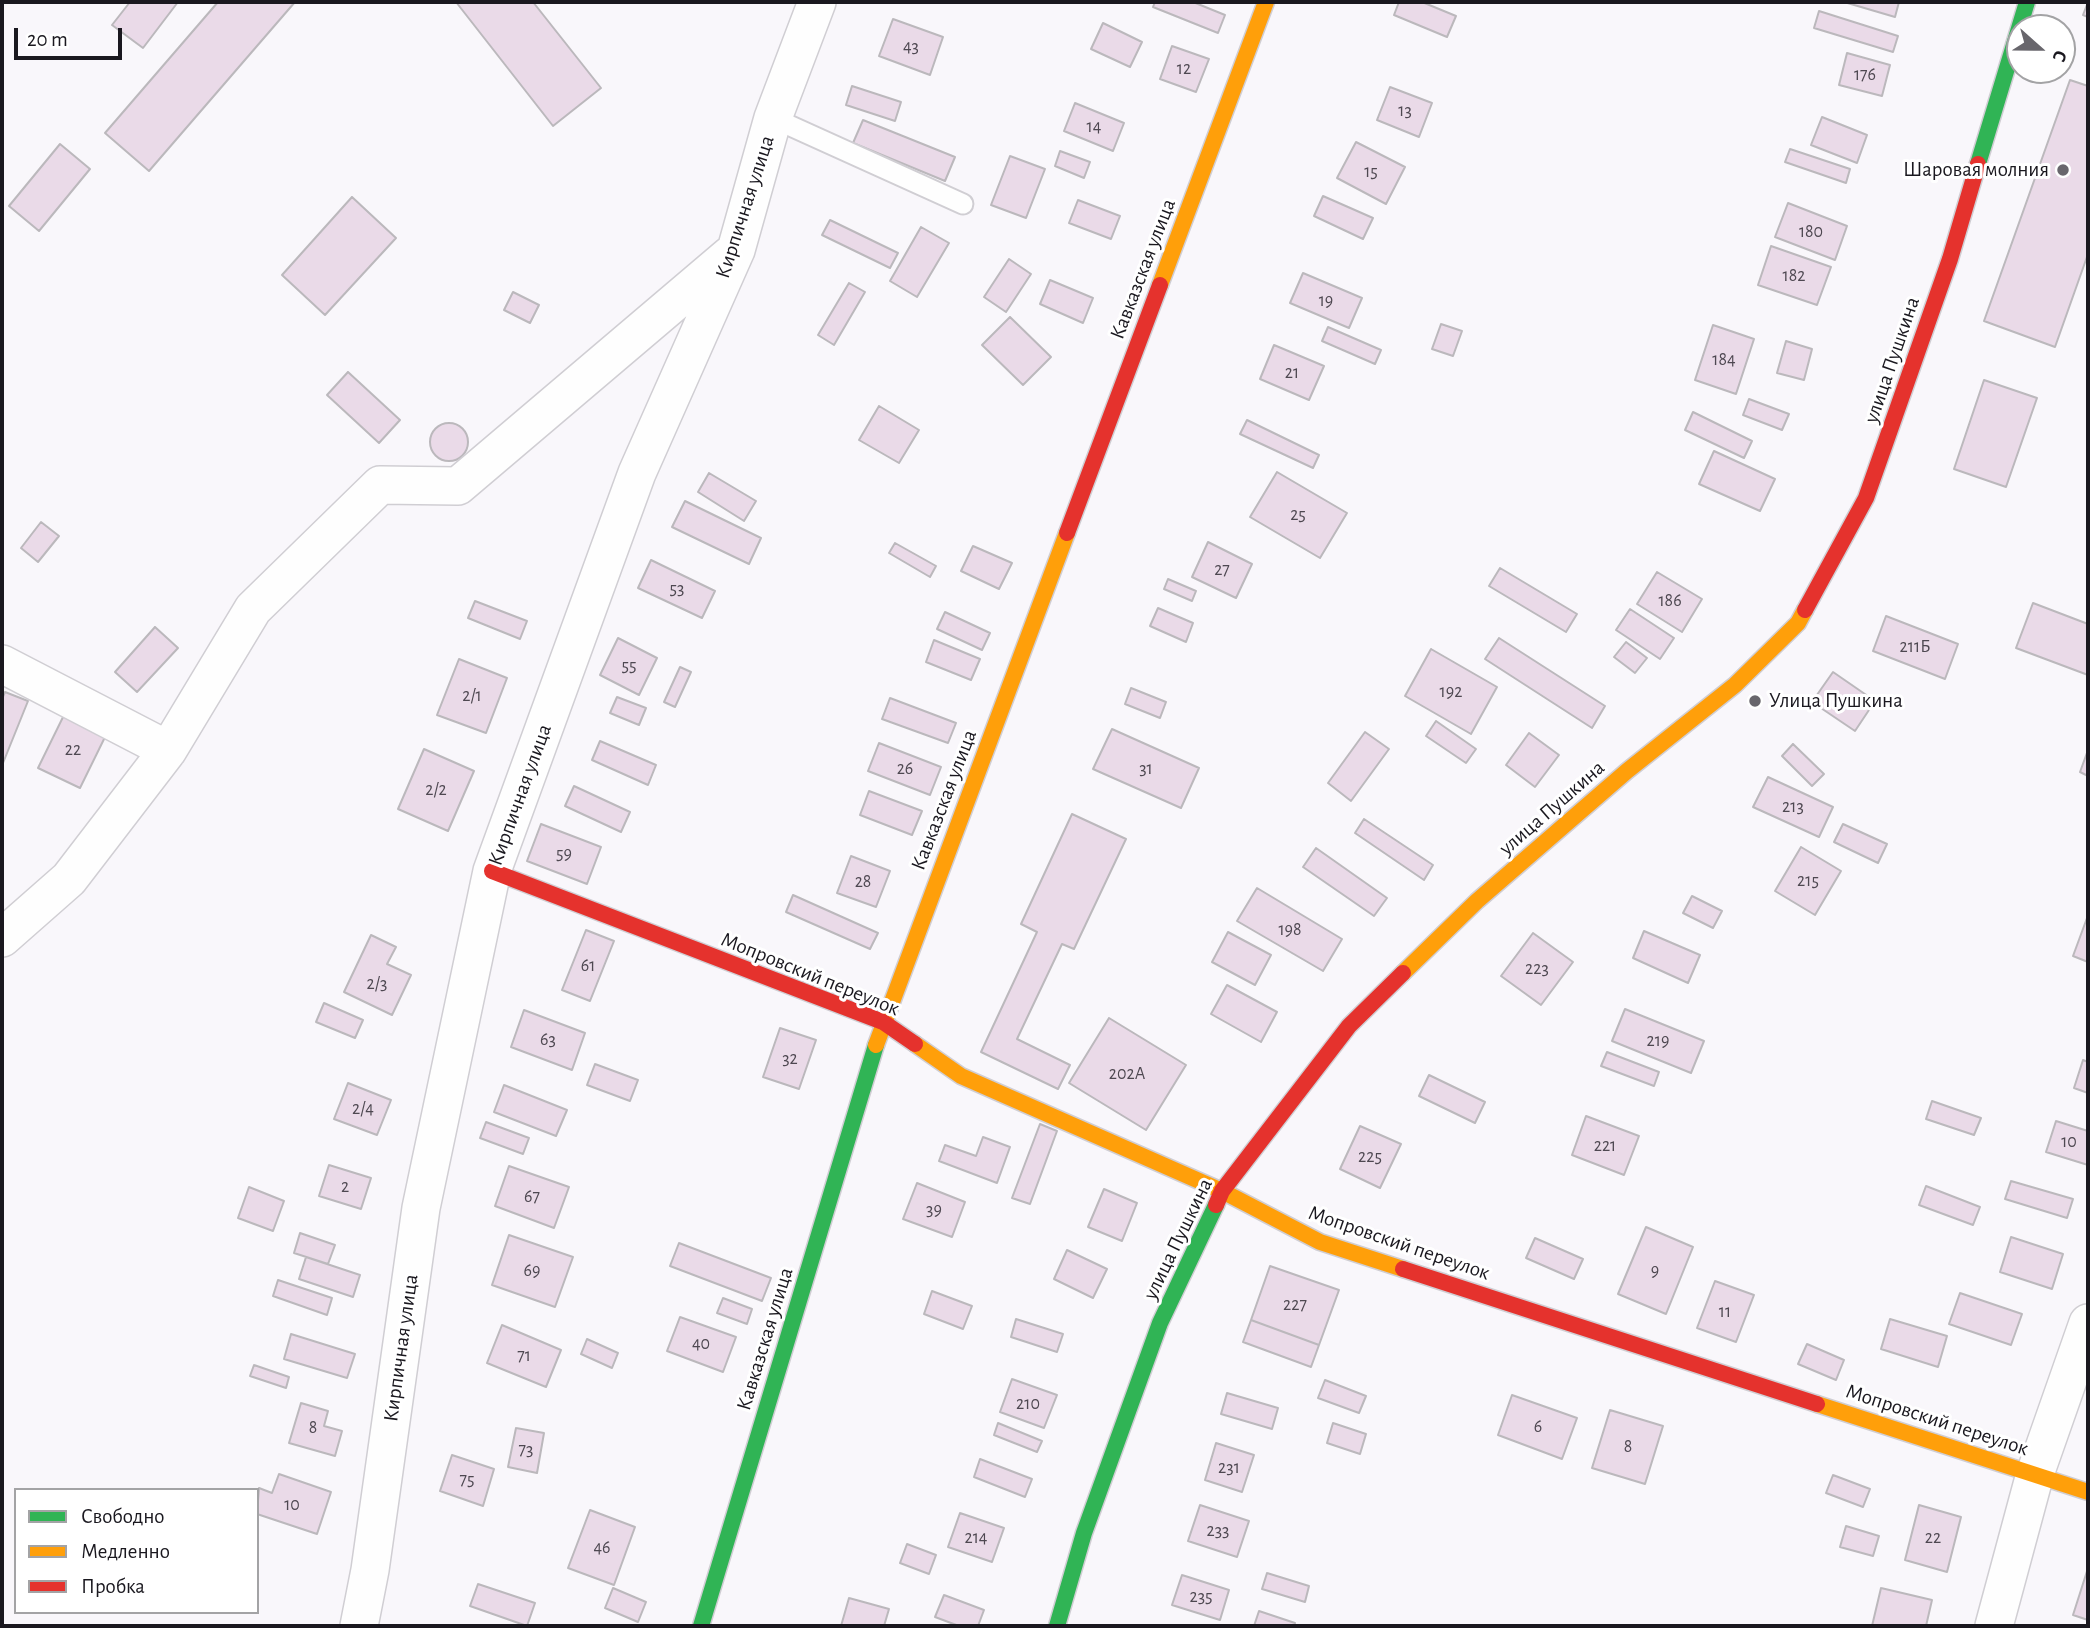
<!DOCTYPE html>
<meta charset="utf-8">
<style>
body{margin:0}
#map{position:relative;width:2090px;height:1628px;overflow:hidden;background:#f9f7fb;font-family:"Alegreya Sans",sans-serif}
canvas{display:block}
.frame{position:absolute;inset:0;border:4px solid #1a181f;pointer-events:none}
.legend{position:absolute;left:14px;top:1488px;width:245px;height:126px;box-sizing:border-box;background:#fff;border:2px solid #a3a3a5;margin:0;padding:9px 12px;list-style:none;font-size:21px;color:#1a181f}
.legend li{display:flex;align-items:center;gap:14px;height:35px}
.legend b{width:35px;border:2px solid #a3a3a5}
.north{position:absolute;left:2006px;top:14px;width:70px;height:70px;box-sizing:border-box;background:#fff;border:2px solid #a3a3a5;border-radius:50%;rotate:111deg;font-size:19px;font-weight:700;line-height:28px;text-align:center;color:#1a181f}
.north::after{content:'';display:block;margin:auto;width:24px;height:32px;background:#68666c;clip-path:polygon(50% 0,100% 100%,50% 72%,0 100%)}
.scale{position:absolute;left:14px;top:28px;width:108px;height:32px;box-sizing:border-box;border:4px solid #1a181f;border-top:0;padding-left:9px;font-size:21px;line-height:24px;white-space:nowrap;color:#1a181f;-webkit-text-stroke:5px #fff;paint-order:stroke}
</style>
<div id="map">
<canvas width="2090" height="1628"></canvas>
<div class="frame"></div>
<ul class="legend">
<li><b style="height:9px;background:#30b455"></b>Свободно</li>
<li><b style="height:9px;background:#ff9f0a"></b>Медленно</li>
<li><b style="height:9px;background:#e5322d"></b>Пробка</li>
</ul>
<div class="north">С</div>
<div class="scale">20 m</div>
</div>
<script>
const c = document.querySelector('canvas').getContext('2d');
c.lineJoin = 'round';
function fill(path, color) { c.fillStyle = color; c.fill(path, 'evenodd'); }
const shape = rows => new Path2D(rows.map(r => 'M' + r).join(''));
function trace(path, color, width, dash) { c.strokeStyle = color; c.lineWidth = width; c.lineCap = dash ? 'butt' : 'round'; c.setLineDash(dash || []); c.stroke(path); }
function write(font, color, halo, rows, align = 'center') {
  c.font = font + ' "Alegreya Sans",sans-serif'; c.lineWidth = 6; c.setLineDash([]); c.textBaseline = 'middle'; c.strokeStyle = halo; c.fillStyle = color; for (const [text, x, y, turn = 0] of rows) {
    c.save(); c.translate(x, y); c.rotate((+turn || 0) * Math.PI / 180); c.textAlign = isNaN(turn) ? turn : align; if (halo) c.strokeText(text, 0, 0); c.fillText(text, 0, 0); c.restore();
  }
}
const building = shape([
 [130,2,178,2,143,48,112,25,130,2],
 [218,2,295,2,149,171,105,133,218,2],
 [456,2,533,2,601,88,553,126,456,2],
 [1155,2,1193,2,1225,15,1218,33,1153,7,1155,2],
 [1399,2,1422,2,1456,16,1447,37,1394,15,1399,2],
 [1844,2,1899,2,1895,17,1844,2],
 [2088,2,2088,17,2083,15,2088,2],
 [1819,11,1898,36,1893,52,1814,28,1819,11],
 [893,19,943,37,930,75,879,56,893,19],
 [1103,23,1142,42,1130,67,1091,49,1103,23],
 [1172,46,1209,59,1196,92,1160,79,1172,46],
 [1847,53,1890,65,1882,96,1839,85,1847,53],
 [2070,80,2088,86,2088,254,2055,347,1984,321,2070,80],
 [852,86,901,102,895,121,846,105,852,86],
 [1390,87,1432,103,1419,137,1377,120,1390,87],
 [1075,103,1124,123,1113,151,1064,131,1075,103],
 [1822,117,1867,135,1857,163,1811,145,1822,117],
 [863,120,955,157,945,181,853,143,863,120],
 [1356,142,1405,167,1386,204,1337,178,1356,142],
 [60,144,90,169,39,231,9,206,60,144],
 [1790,149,1850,169,1846,183,1785,162,1790,149],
 [1060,151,1090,162,1084,178,1055,166,1060,151],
 [1010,156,1045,169,1026,218,991,205,1010,156],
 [1323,196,1373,218,1363,239,1314,216,1323,196],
 [352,197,396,238,325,315,282,275,352,197],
 [1078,200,1120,216,1111,239,1069,223,1078,200],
 [1788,203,1847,226,1835,260,1775,237,1788,203],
 [830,220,898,253,890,268,822,235,830,220],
 [921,227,949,243,917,297,890,281,921,227],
 [1771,246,1831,267,1817,305,1758,285,1771,246],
 [1009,259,1031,274,1006,312,984,297,1009,259],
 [1303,273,1362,298,1349,328,1290,303,1303,273],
 [1050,280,1093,298,1083,323,1040,304,1050,280],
 [849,283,865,292,834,345,818,335,849,283],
 [513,292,539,305,530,323,504,310,513,292],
 [1010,317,1051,357,1023,385,982,345,1010,317],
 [1441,324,1462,331,1453,356,1432,349,1441,324],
 [1713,325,1754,339,1736,394,1695,380,1713,325],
 [1328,327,1381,350,1375,364,1322,341,1328,327],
 [1786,341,1812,349,1804,380,1777,373,1786,341],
 [1274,345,1324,366,1309,400,1260,379,1274,345],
 [348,372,400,420,379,443,327,395,348,372],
 [1984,380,2037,398,2006,487,1954,469,1984,380],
 [1749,399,1789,414,1782,430,1743,415,1749,399],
 [879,406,919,430,899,463,859,440,879,406],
 [1693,412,1752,441,1744,458,1685,430,1693,412],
 [1247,420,1319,455,1313,468,1240,434,1247,420],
 '430 442a19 19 0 1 1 38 0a19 19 0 1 1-38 0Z',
 [1714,451,1775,479,1760,511,1699,484,1714,451],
 [1277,472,1347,513,1320,558,1250,517,1277,472],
 [709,473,756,501,744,521,698,492,709,473],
 [685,501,761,538,749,564,672,527,685,501],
 [41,522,59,536,38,562,21,548,41,522],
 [1208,542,1252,564,1236,598,1192,577,1208,542],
 [895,543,936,566,930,577,889,553,895,543],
 [973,546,1012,563,999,589,961,571,973,546],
 [651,560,715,591,702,618,638,588,651,560],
 [1500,568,1577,614,1566,632,1489,586,1500,568],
 [1657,572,1702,599,1682,632,1637,604,1657,572],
 [1168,579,1196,591,1192,601,1164,589,1168,579],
 [475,601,527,621,520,639,468,618,475,601],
 [2033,603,2088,624,2088,675,2016,648,2033,603],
 [1158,608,1193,623,1186,642,1150,626,1158,608],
 [1630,609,1674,638,1660,659,1616,630,1630,609],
 [945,612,990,633,982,650,937,629,945,612],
 [1886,616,1958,644,1945,679,1873,651,1886,616],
 [155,627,178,648,137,692,115,672,155,627],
 [618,638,657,658,639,695,600,675,618,638],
 [1499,638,1605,706,1592,728,1485,659,1499,638],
 [934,640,980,659,971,680,926,662,934,640],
 [1626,642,1647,658,1635,673,1614,657,1626,642],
 [1431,649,1497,687,1471,734,1405,696,1431,649],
 [459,659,507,678,486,733,437,715,459,659],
 [680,667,691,672,675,707,664,702,680,667],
 [1833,672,1875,701,1855,731,1812,702,1833,672],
 [1131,688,1166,702,1160,718,1125,704,1131,688],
 [5,692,28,701,3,763,2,699,5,692],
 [617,697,646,708,639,725,610,713,617,697],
 [890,698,956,723,948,743,882,719,890,698],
 [65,713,107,733,80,788,38,768,65,713],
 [1436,721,1476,749,1466,763,1426,736,1436,721],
 [1112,729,1199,768,1181,808,1093,769,1112,729],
 [1365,732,1389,749,1351,801,1328,783,1365,732],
 [1529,733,1559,755,1535,787,1506,765,1529,733],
 [600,741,656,765,648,785,592,760,600,741],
 [879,743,941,767,930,795,868,771,879,743],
 [1793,744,1824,774,1812,786,1782,756,1793,744],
 [424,749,474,771,448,831,398,809,424,749],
 [2088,750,2088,776,2080,772,2088,750],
 [1768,777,1833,807,1819,837,1753,807,1768,777],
 [574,786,630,812,621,832,565,806,574,786],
 [869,791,922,811,912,835,860,815,869,791],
 [1072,814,1126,839,1074,949,1062,944,1017,1039,1070,1065,1058,1089,981,1052,1037,932,1021,924,1072,814],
 [1364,819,1433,865,1424,880,1355,833,1364,819],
 [541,824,601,847,587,884,527,861,541,824],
 [1843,824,1887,844,1878,863,1834,842,1843,824],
 [1801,847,1841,871,1815,915,1775,891,1801,847],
 [1316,848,1387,898,1374,916,1303,867,1316,848],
 [851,856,890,871,876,907,837,893,851,856],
 [1257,888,1342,939,1323,971,1237,921,1257,888],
 [793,895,878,933,870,949,786,912,793,895],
 [1692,896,1722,911,1713,928,1683,913,1692,896],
 [2087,918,2088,919,2088,962,2073,956,2087,918],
 [586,930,614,941,590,1001,562,990,586,930],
 [1644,931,1700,955,1688,983,1633,958,1644,931],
 [1228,932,1271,955,1255,985,1212,962,1228,932],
 [1533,933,1573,962,1541,1005,1501,976,1533,933],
 [371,935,396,947,387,964,411,975,392,1015,344,992,371,935],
 [1227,985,1277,1012,1261,1042,1211,1014,1227,985],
 [324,1003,363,1020,355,1038,316,1022,324,1003],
 [1625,1009,1704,1041,1691,1073,1612,1041,1625,1009],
 [524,1010,585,1033,572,1070,511,1047,524,1010],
 [1109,1018,1186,1065,1146,1130,1069,1083,1109,1018],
 [780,1028,816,1040,799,1089,763,1077,780,1028],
 [1607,1052,1659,1072,1654,1086,1601,1066,1607,1052],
 [2083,1060,2088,1062,2088,1093,2074,1088,2083,1060],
 [595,1064,638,1080,630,1101,587,1085,595,1064],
 [1429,1075,1485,1102,1475,1123,1419,1096,1429,1075],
 [348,1083,391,1100,377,1135,334,1119,348,1083],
 [504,1085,567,1110,556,1136,494,1112,504,1085],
 [1932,1101,1981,1118,1974,1135,1926,1119,1932,1101],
 [1586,1116,1639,1136,1624,1175,1572,1155,1586,1116],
 [2056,1121,2088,1131,2088,1165,2046,1152,2056,1121],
 [486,1122,529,1138,523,1154,480,1138,486,1122],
 [1040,1124,1057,1131,1030,1204,1012,1198,1040,1124],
 [1360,1126,1401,1144,1380,1188,1340,1169,1360,1126],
 [983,1137,1010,1147,997,1183,939,1161,945,1145,976,1156,983,1137],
 [329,1165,371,1178,361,1209,319,1196,329,1165],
 [509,1166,569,1187,554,1228,495,1206,509,1166],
 [2011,1181,2073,1199,2067,1218,2005,1199,2011,1181],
 [917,1183,965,1202,952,1237,903,1219,917,1183],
 [1926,1186,1980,1207,1973,1225,1919,1205,1926,1186],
 [249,1187,284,1201,273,1231,238,1218,249,1187],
 [1104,1189,1137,1203,1122,1241,1088,1227,1104,1189],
 [1646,1227,1693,1247,1666,1314,1618,1294,1646,1227],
 [300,1233,335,1245,328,1264,294,1253,300,1233],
 [509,1235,573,1257,555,1307,492,1285,509,1235],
 [2011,1237,2063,1254,2052,1289,2000,1272,2011,1237],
 [1535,1238,1583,1259,1574,1279,1526,1258,1535,1238],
 [679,1243,771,1278,762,1301,670,1266,679,1243],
 [1067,1250,1107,1269,1093,1298,1054,1279,1067,1250],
 [306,1257,360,1275,353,1297,299,1279,306,1257],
 [1270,1266,1339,1290,1319,1345,1251,1320,1270,1266],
 [278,1280,332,1298,327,1315,273,1296,278,1280],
 [1715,1281,1754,1295,1736,1342,1697,1328,1715,1281],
 [932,1291,972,1306,963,1329,924,1314,932,1291],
 [1960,1293,2022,1314,2011,1345,1949,1324,1960,1293],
 [723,1298,752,1309,747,1324,717,1313,723,1298],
 [680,1317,736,1337,723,1372,667,1351,680,1317],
 [1016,1319,1063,1334,1057,1352,1011,1337,1016,1319],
 [1890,1319,1947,1336,1938,1367,1881,1349,1890,1319],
 [1251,1320,1319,1345,1311,1367,1243,1342,1251,1320],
 [502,1325,561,1350,546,1387,487,1363,502,1325],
 [291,1334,355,1354,347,1378,284,1359,291,1334],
 [587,1339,618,1353,612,1368,581,1354,587,1339],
 [1807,1344,1844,1360,1836,1380,1798,1364,1807,1344],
 [254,1365,289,1377,286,1388,250,1376,254,1365],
 [1012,1379,1057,1395,1044,1428,1000,1412,1012,1379],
 [1325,1380,1366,1396,1359,1413,1318,1398,1325,1380],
 [1227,1393,1278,1408,1272,1429,1221,1414,1227,1393],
 [1512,1395,1577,1418,1562,1459,1498,1435,1512,1395],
 [301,1403,328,1411,324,1426,342,1431,335,1456,289,1443,301,1403],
 [1610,1410,1663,1426,1645,1484,1592,1468,1610,1410],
 [998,1423,1042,1441,1037,1452,994,1435,998,1423],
 [1333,1423,1366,1434,1360,1454,1327,1443,1333,1423],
 [516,1428,544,1433,537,1473,508,1467,516,1428],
 [1216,1443,1254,1455,1242,1492,1205,1480,1216,1443],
 [452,1455,494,1469,483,1506,440,1491,452,1455],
 [980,1459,1032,1479,1025,1497,974,1477,980,1459],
 [279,1474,331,1492,317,1534,257,1514,259,1488,272,1493,279,1474],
 [1833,1475,1870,1489,1863,1507,1826,1493,1833,1475],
 [1200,1505,1249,1521,1237,1557,1188,1541,1200,1505],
 [1919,1505,1961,1517,1947,1572,1905,1560,1919,1505],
 [590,1510,635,1527,614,1585,568,1568,590,1510],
 [960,1513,1004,1528,992,1562,948,1547,960,1513],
 [1846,1526,1879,1536,1873,1556,1840,1547,1846,1526],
 [907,1544,936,1555,929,1574,900,1563,907,1544],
 [2088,1568,2088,1620,2073,1615,2088,1568],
 [1267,1573,1309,1586,1305,1602,1262,1589,1267,1573],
 [1182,1575,1229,1590,1220,1620,1172,1605,1182,1575],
 [478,1584,535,1603,527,1626,470,1606,478,1584],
 [613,1588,646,1602,638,1622,605,1608,613,1588],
 [1881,1588,1932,1600,1926,1626,1872,1626,1881,1588],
 [944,1595,984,1610,978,1626,959,1626,935,1617,944,1595],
 [849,1598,889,1609,884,1626,841,1626,849,1598],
 [1259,1611,1295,1623,1294,1626,1254,1626,1259,1611]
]);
const lane = shape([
 [773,118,963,204]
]);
const street = shape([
 [2,664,168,750],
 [2,938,69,879,168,750,253,609,380,485,458,486,730,255],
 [359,1626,370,1570,421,1208,492,871,637,473,736,250,773,118,817,2],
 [1994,1626,2035,1474,2088,1323]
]);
const fast = shape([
 [1978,164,2027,2],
 [701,1626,876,1045],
 [1057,1626,1084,1533,1160,1323,1216,1205]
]);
const slow = shape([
 [1160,285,1266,2],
 [1403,973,1477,901,1627,771,1735,685,1798,623,1805,610],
 [915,1044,961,1076,1222,1191,1320,1242,1403,1269],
 [876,1045,1067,533],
 [1817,1404,2088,1492]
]);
const jam = shape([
 [1067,533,1160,285],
 [1805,610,1866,498,1950,259,1978,164],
 [492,871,883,1022,915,1044],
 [1216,1205,1222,1191,1349,1026,1403,973],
 [1403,1269,1817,1404]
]);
const markers = [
 [2063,170,7,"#68666c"],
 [1755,701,7,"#68666c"]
];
const numberNames = [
 ["43",911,47],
 ["12",1184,69],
 ["176",1865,75],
 ["13",1405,111],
 ["14",1094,127],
 ["15",1371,172],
 ["180",1811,232],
 ["182",1794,276],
 ["19",1326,301],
 ["184",1724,360],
 ["21",1292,373],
 ["25",1298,515],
 ["27",1222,570],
 ["53",677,589],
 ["186",1670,601],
 ["211Б",1915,647],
 ["55",629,666],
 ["192",1451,692],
 ["2/1",472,696],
 ["22",73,750],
 ["26",905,769],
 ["31",1146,769],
 ["2/2",436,790],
 ["213",1793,807],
 ["59",564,854],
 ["215",1808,881],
 ["28",863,882],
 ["198",1290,930],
 ["61",588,966],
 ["223",1537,969],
 ["2/3",377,984],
 ["63",548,1040],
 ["219",1658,1041],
 ["32",790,1059],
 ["202А",1127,1074],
 ["2/4",363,1109],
 ["10",2069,1142],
 ["221",1605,1146],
 ["225",1370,1157],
 ["2",345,1187],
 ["67",532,1197],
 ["39",934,1210],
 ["69",532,1271],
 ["9",1655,1271],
 ["227",1295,1305],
 ["11",1725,1312],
 ["40",701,1344],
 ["71",524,1356],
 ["210",1028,1404],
 ["6",1538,1427],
 ["8",313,1428],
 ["8",1628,1447],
 ["73",526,1450],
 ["231",1229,1468],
 ["75",467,1480],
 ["10",292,1505],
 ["233",1218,1531],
 ["214",976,1538],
 ["22",1933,1538],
 ["46",602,1548],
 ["235",1201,1597]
];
const poiNames = [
 ["Шаровая молния",2049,170],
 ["Улица Пушкина",1769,701,"left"]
];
const streetNames = [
 ["Кирпичная улица",745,207,-72],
 ["Кавказская улица",1143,269,-69],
 ["улица Пушкина",1892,360,-71],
 ["Кирпичная улица",520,795,-70],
 ["Кавказская улица",944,800,-69],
 ["улица Пушкина",1552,808,-41],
 ["Мопровский переулок",810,974,22],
 ["улица Пушкина",1178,1239,-64],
 ["Мопровский переулок",1399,1243,19],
 ["Кавказская улица",765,1339,-73],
 ["Кирпичная улица",401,1348,-82],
 ["Мопровский переулок",1937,1420,18]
];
fill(building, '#eadae8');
trace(building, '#bbb8bc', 2);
trace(lane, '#d0ced3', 23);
trace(street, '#d0ced3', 40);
trace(fast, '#d0ced3', 19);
trace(slow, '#d0ced3', 19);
trace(jam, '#d0ced3', 19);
trace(lane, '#fefefe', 19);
trace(street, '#fefefe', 37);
trace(fast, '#30b455', 16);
trace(slow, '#ff9f0a', 16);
trace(jam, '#e5322d', 16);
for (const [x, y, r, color] of markers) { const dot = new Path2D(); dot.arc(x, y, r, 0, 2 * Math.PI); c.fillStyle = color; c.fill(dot); trace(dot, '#fff', 2.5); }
write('18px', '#4e4851', null, numberNames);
write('21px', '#1a181f', '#fff', poiNames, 'right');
write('21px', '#1a181f', '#fff', streetNames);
</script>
